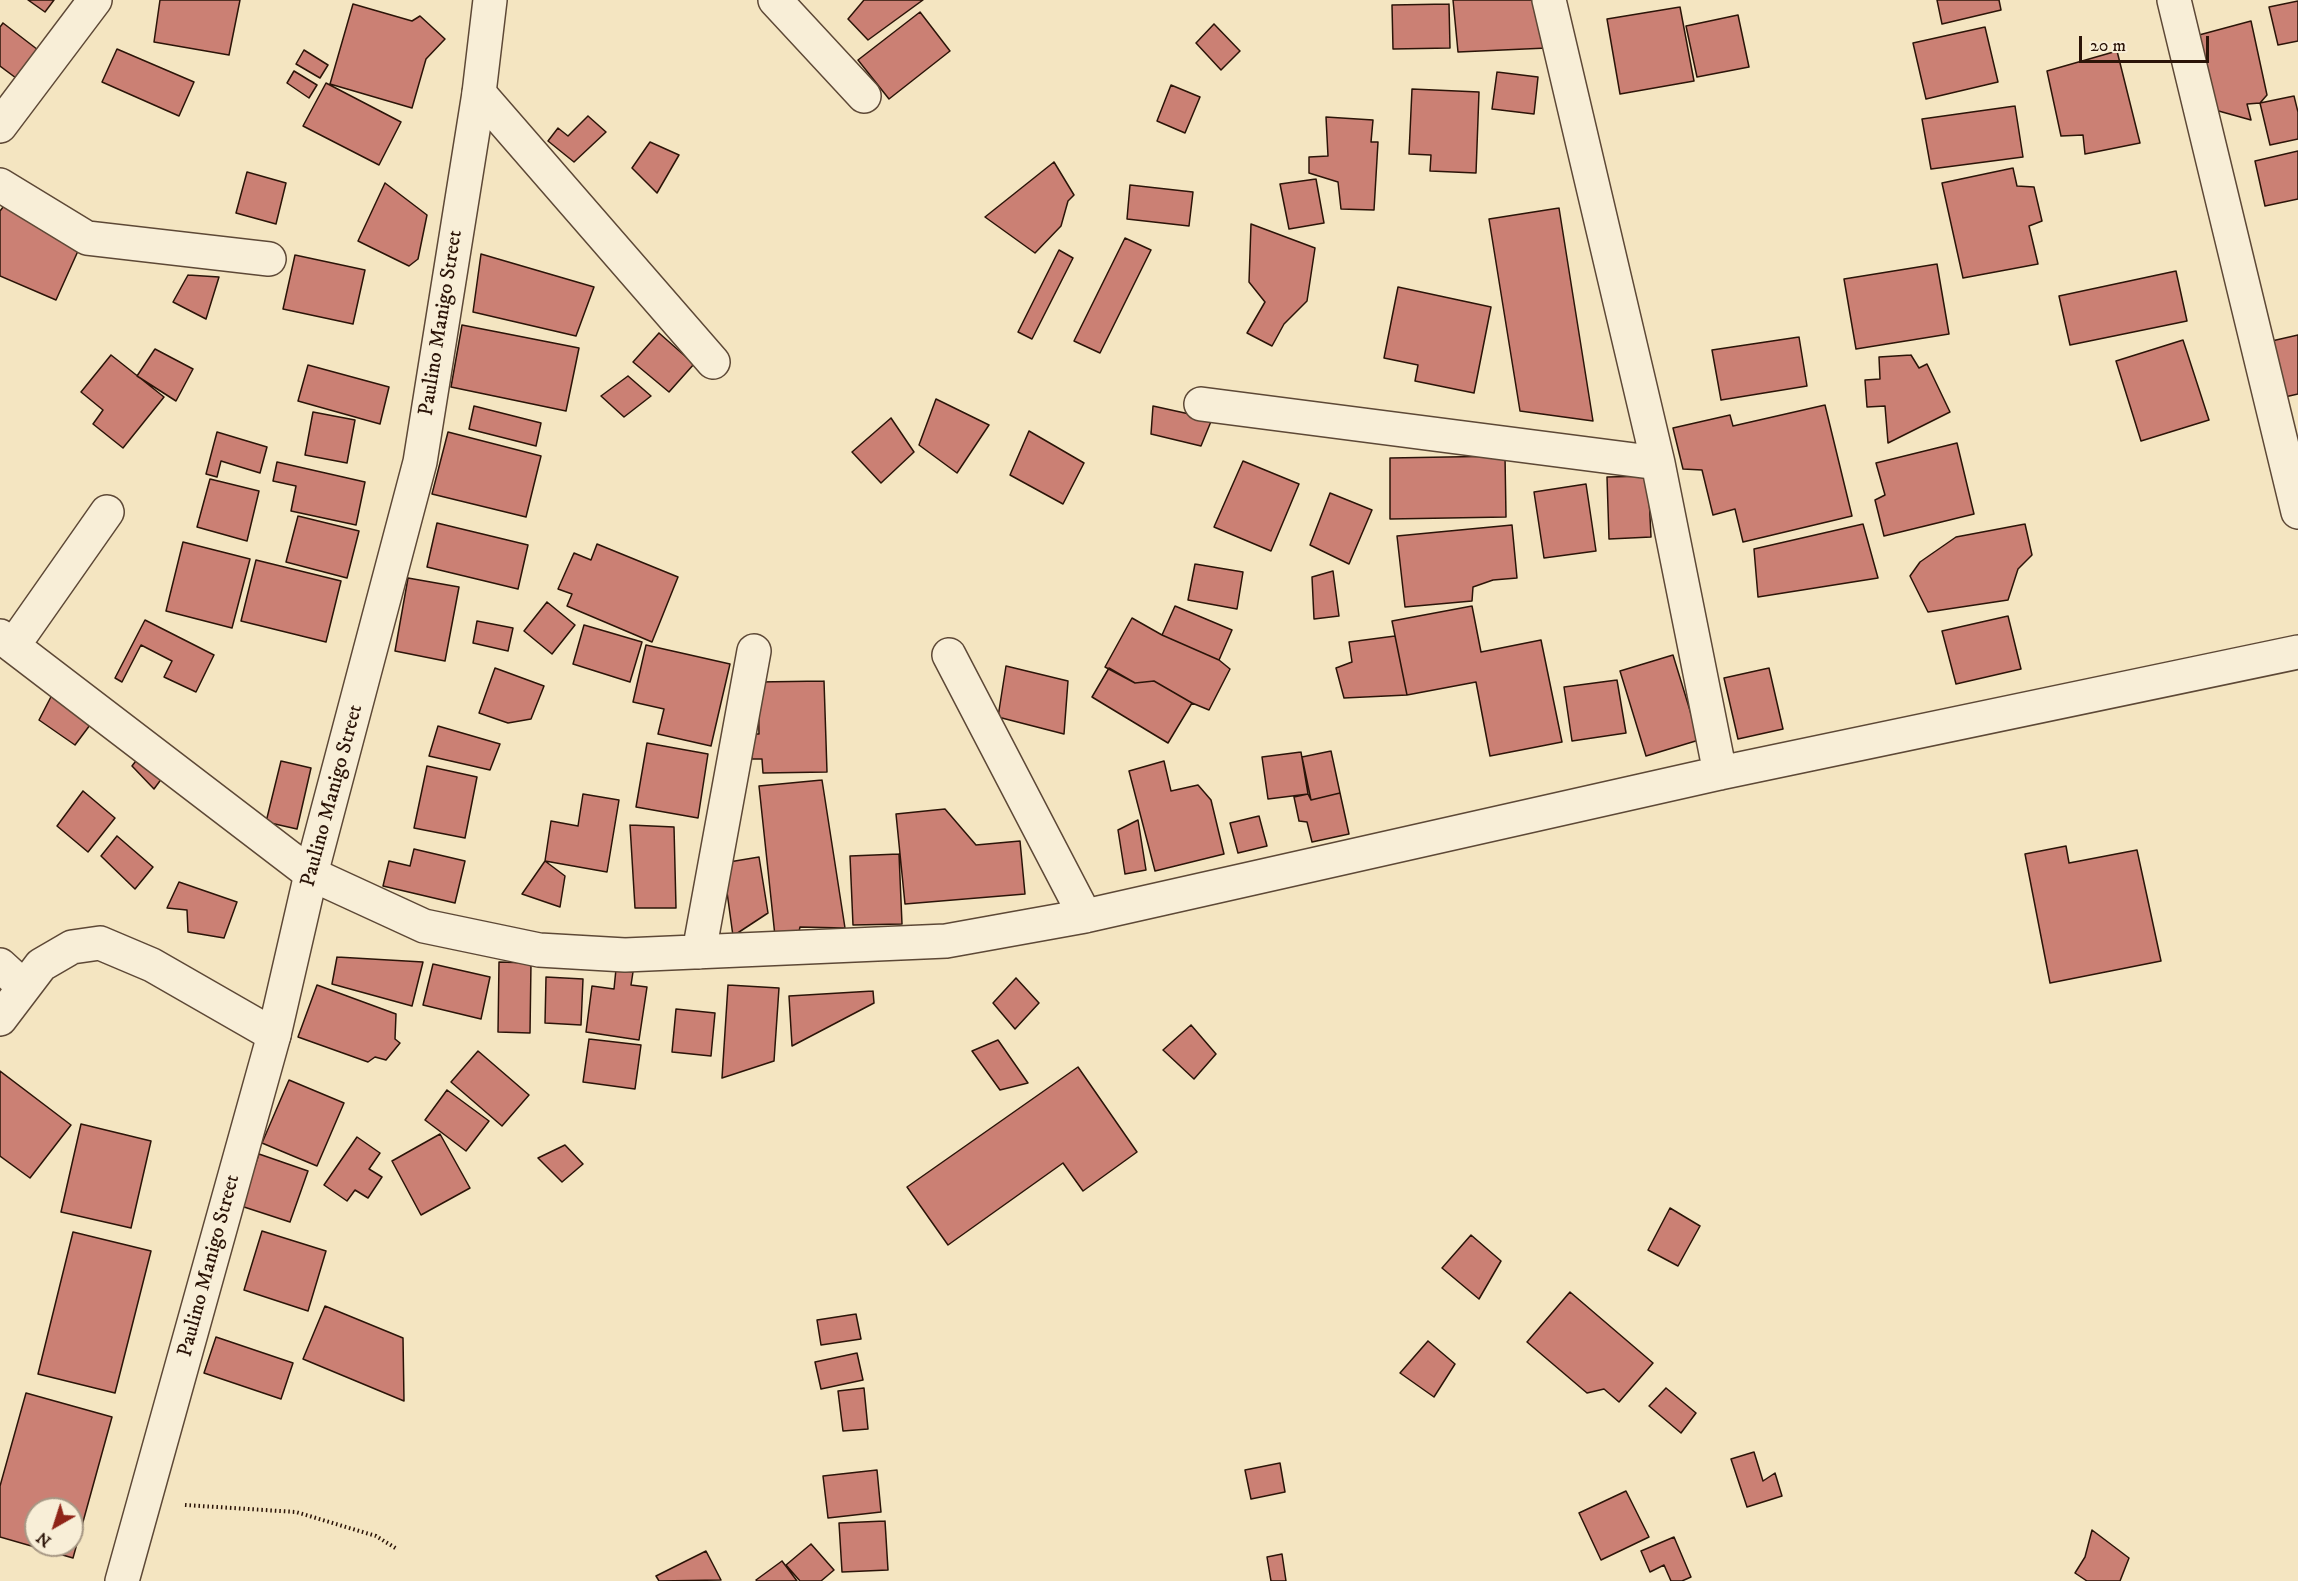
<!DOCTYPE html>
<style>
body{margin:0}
#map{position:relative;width:2298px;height:1581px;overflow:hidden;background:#f4e5c1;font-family:"IM FELL DW Pica",serif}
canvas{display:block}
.north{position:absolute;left:24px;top:1497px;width:60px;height:60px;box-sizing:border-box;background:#f8eed7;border:2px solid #a69784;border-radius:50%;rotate:219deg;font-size:16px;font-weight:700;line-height:24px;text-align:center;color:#2b1408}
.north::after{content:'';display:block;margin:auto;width:21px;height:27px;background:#8f2418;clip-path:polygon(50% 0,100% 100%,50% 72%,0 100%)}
.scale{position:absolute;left:2079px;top:36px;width:130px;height:27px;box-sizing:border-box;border:3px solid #2b1408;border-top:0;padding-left:8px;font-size:18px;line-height:21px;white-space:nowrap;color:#2b1408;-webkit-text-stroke:4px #f8eed7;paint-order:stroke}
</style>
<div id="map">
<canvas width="2298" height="1581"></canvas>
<div class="north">N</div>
<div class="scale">20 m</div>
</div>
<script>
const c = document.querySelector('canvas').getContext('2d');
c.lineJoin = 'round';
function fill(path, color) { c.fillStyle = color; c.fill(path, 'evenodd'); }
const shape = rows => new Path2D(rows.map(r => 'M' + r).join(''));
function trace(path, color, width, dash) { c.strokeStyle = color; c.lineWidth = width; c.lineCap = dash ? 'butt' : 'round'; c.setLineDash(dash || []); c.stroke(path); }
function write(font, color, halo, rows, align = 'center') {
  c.font = font + ' "IM FELL DW Pica",serif'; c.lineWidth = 4.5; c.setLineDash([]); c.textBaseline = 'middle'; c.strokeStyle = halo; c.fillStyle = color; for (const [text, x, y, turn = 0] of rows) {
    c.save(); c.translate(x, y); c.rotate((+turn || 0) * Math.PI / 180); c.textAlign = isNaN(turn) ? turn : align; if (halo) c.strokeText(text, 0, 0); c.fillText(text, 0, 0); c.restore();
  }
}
const building = shape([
 [28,0,54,0,45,12,28,0],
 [160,0,240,0,229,55,154,42,160,0],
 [864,0,923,0,868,40,848,19,864,0],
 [1453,0,1532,0,1547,48,1458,52,1453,0],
 [1937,0,1999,0,2001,10,1942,24,1937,0],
 [2298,1,2298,41,2278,45,2269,7,2298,1],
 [353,4,412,21,420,16,445,39,426,59,412,108,330,84,353,4],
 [1449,4,1450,48,1393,49,1392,5,1449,4],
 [1680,7,1694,81,1620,94,1607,19,1680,7],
 [920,12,950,51,889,99,858,60,920,12],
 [1738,15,1749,67,1697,77,1686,26,1738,15],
 [2251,21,2267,95,2260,103,2247,104,2251,120,2215,110,2199,35,2251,21],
 [3,23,42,53,20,81,0,66,0,27,3,23],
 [1214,24,1240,51,1221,70,1196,43,1214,24],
 [1985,27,1998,82,1926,99,1913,43,1985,27],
 [117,49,194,82,179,116,102,82,117,49],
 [304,50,328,65,320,78,296,64,304,50],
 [2117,51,2140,143,2085,154,2083,135,2061,136,2047,71,2117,51],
 [294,71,317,85,309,98,287,83,294,71],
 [1497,72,1538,77,1534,114,1492,109,1497,72],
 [326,83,401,122,379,165,303,126,326,83],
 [1171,85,1200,97,1185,133,1157,121,1171,85],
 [1412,89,1479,92,1476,173,1430,171,1431,155,1409,154,1412,89],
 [2294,96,2298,112,2298,139,2270,145,2260,103,2294,96],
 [2015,106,2023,157,1931,169,1922,119,2015,106],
 [588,116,606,132,574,162,548,141,558,128,568,136,588,116],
 [1326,117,1373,120,1371,142,1378,142,1374,210,1341,209,1338,182,1309,173,1309,157,1328,156,1326,117],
 [650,142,679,155,657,193,632,168,650,142],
 [2298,151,2298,199,2265,206,2255,161,2298,151],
 [1054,162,1074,195,1068,201,1061,226,1035,253,985,217,1054,162],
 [2013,168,2017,186,2034,187,2042,221,2029,226,2038,264,1963,278,1942,183,2013,168],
 [247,172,286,183,276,224,236,213,247,172],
 [1316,179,1324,223,1289,229,1280,184,1316,179],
 [385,183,427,215,418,259,409,266,358,241,385,183],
 [1130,185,1193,192,1189,226,1127,219,1130,185],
 [7,202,78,251,56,300,0,276,0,211,7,202],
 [1559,208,1593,421,1520,411,1489,219,1559,208],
 [1251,224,1315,248,1307,301,1284,324,1272,346,1247,333,1265,302,1249,282,1251,224],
 [1125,238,1151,250,1100,353,1074,341,1125,238],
 [1059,250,1073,258,1032,339,1018,332,1059,250],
 [481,254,594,287,576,336,473,312,481,254],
 [295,255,365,270,353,324,283,309,295,255],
 [1937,264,1949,334,1856,349,1844,279,1937,264],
 [2176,271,2187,321,2070,345,2059,296,2176,271],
 [188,275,219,277,206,319,173,302,188,275],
 [1398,287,1491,307,1474,393,1415,381,1418,365,1384,358,1398,287],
 [462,325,579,348,566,411,451,387,462,325],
 [659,333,694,364,669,392,633,362,659,333],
 [2298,335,2298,394,2276,399,2263,343,2298,335],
 [1799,337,1807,386,1721,400,1712,350,1799,337],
 [2183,340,2209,420,2141,441,2116,361,2183,340],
 [155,349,193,369,176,401,137,376,155,349],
 [111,355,164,397,123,448,93,424,103,410,81,392,111,355],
 [1911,355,1919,368,1927,364,1950,412,1888,443,1885,406,1867,407,1865,380,1880,379,1879,357,1911,355],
 [308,365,389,387,380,424,298,401,308,365],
 [628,376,651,396,624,417,601,396,628,376],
 [936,399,989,425,957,473,919,445,936,399],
 [1825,405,1852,516,1743,542,1735,509,1713,515,1702,470,1683,469,1673,428,1730,415,1733,426,1825,405],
 [474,406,541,423,536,446,469,429,474,406],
 [1153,406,1212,419,1201,446,1151,434,1153,406],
 [313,412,355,420,347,463,305,455,313,412],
 [891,418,914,452,881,483,852,452,891,418],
 [1029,431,1084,463,1063,504,1010,475,1029,431],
 [217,432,267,447,260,473,221,461,217,477,206,474,217,432],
 [448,432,541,456,526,517,432,494,448,432],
 [1957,443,1974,514,1884,536,1875,500,1885,495,1876,463,1957,443],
 [1505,456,1506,517,1390,519,1390,458,1505,456],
 [1243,461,1299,484,1271,551,1214,527,1243,461],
 [277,462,365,482,356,525,291,511,296,486,273,481,277,462],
 [1648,476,1651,537,1609,539,1607,477,1648,476],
 [210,479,259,491,247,541,197,527,210,479],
 [1586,484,1596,551,1544,558,1534,492,1586,484],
 [1330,493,1372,510,1349,564,1310,545,1330,493],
 [298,516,359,531,347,578,286,562,298,516],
 [437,523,528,545,518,589,427,567,437,523],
 [1863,524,1878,578,1758,597,1754,549,1863,524],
 [2025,524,2032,555,2018,569,2008,600,1928,612,1910,576,1920,562,1956,537,2025,524],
 [1512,525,1517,578,1493,580,1473,587,1472,601,1405,607,1397,536,1512,525],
 [183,542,250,559,232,628,166,611,183,542],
 [597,544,678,577,652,642,567,606,572,594,558,589,574,553,591,560,597,544],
 [256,560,341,581,326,642,241,621,256,560],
 [1195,564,1243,572,1237,609,1188,600,1195,564],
 [1333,571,1339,616,1314,619,1312,577,1333,571],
 [408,578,459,587,445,661,395,651,408,578],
 [547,602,575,625,552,654,524,631,547,602],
 [1175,606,1232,630,1219,660,1162,635,1175,606],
 [1472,606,1481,652,1541,640,1562,742,1490,756,1476,682,1407,695,1392,621,1472,606],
 [2008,616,2021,669,1956,684,1942,631,2008,616],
 [1132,618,1162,635,1219,660,1230,669,1209,710,1192,703,1154,681,1135,683,1105,667,1132,618],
 [145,620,214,655,196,692,164,677,172,661,141,645,122,682,115,678,145,620],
 [477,621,513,628,508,651,473,643,477,621],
 [584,625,642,642,630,682,573,664,584,625],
 [1395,636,1407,695,1344,698,1336,668,1352,662,1349,642,1395,636],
 [646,645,730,664,711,746,658,734,664,709,633,702,646,645],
 [1673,655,1699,740,1646,756,1620,671,1673,655],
 [1006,666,1068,681,1064,734,998,717,1006,666],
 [495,668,544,686,531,719,508,723,479,713,495,668],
 [1109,668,1135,683,1154,681,1192,703,1168,743,1092,697,1109,668],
 [1769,668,1783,729,1738,739,1724,678,1769,668],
 [1617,680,1626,733,1572,741,1564,687,1617,680],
 [824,681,827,772,763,773,762,759,752,759,752,734,759,734,758,682,824,681],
 [55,689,93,721,75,745,39,720,55,689],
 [438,726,500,744,490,770,429,756,438,726],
 [647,743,708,754,698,818,636,807,647,743],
 [1331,751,1340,793,1311,800,1302,757,1331,751],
 [1301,752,1308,794,1268,799,1262,757,1301,752],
 [142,753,165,774,154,789,132,766,142,753],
 [281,761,311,768,297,829,266,822,281,761],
 [1164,761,1171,791,1198,785,1211,800,1224,854,1155,871,1129,771,1164,761],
 [427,766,477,777,465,838,414,828,427,766],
 [822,780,845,928,800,927,798,936,775,936,759,786,822,780],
 [83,791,115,818,88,852,57,826,83,791],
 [1340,793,1349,834,1312,842,1307,822,1299,821,1294,797,1308,794,1311,800,1340,793],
 [583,794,619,800,607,872,545,861,551,821,578,826,583,794],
 [945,809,976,845,1020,841,1025,894,905,904,896,814,945,809],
 [1259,816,1267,846,1238,853,1230,823,1259,816],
 [1138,820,1146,870,1125,874,1118,830,1138,820],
 [630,825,674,827,676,908,635,908,630,825],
 [117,836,153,867,135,889,101,856,117,836],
 [2066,846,2069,863,2137,850,2161,961,2050,983,2025,854,2066,846],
 [414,849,465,861,455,903,383,886,389,861,410,866,414,849],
 [899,854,902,924,853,925,850,856,899,854],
 [759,857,768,913,733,936,723,863,759,857],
 [545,861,565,876,560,907,522,894,545,861],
 [179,882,237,902,224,938,188,932,187,910,167,908,179,882],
 [337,957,423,962,412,1006,332,984,337,957],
 [499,962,531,963,530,1033,498,1032,499,962],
 [433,964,490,977,481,1019,423,1005,433,964],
 [616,969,633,972,631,985,647,987,639,1040,586,1032,592,986,614,989,616,969],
 [546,977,583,979,581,1025,545,1023,546,977],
 [1016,978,1039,1003,1015,1029,993,1003,1016,978],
 [317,985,396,1014,395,1039,400,1043,386,1060,375,1057,368,1062,298,1037,317,985],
 [728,985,779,988,774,1061,722,1078,728,985],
 [873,991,874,1003,792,1046,789,996,873,991],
 [676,1009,715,1013,711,1056,672,1052,676,1009],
 [1191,1025,1216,1054,1194,1079,1163,1050,1191,1025],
 [589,1039,641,1045,635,1089,583,1082,589,1039],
 [998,1040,1028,1083,1000,1090,972,1051,998,1040],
 [478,1051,529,1095,502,1126,451,1082,478,1051],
 [1078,1067,1137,1152,1083,1191,1063,1163,948,1245,907,1187,1078,1067],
 [0,1071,71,1125,30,1178,0,1156,0,1071],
 [289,1080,344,1103,317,1166,262,1143,289,1080],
 [447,1090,489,1121,466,1151,425,1120,447,1090],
 [81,1124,151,1141,131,1228,61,1212,81,1124],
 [440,1134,470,1188,421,1215,392,1161,440,1134],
 [357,1137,380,1153,369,1169,382,1177,368,1198,355,1190,347,1201,324,1185,357,1137],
 [565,1145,583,1164,562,1182,538,1158,565,1145],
 [259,1154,308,1171,290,1222,241,1206,259,1154],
 [1670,1208,1700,1226,1678,1266,1648,1250,1670,1208],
 [262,1231,326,1251,308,1311,244,1290,262,1231],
 [73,1232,151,1251,115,1393,38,1374,73,1232],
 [1471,1235,1501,1261,1479,1299,1442,1268,1471,1235],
 [1570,1292,1653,1363,1619,1402,1604,1389,1587,1393,1527,1342,1570,1292],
 [325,1306,403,1338,404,1401,303,1359,325,1306],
 [856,1314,861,1339,821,1345,817,1320,856,1314],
 [216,1337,293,1363,281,1399,204,1373,216,1337],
 [1428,1341,1455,1364,1434,1397,1400,1373,1428,1341],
 [857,1353,863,1380,821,1389,815,1362,857,1353],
 [864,1388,868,1429,843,1431,838,1391,864,1388],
 [1666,1388,1696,1413,1681,1433,1649,1406,1666,1388],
 [26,1393,112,1417,73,1558,0,1537,0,1486,26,1393],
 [36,1509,72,1509,72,1545,36,1545,36,1509],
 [1754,1452,1763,1481,1775,1473,1782,1496,1747,1507,1731,1459,1754,1452],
 [1280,1463,1285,1492,1251,1499,1245,1470,1280,1463],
 [877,1470,881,1512,828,1518,823,1476,877,1470],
 [1626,1491,1649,1537,1601,1560,1579,1513,1626,1491],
 [885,1521,888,1570,842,1572,839,1523,885,1521],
 [2092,1530,2129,1558,2120,1581,2087,1581,2075,1573,2085,1557,2092,1530],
 [1674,1537,1691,1577,1682,1581,1671,1581,1664,1565,1650,1572,1641,1551,1674,1537],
 [811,1544,834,1570,821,1581,800,1581,786,1565,811,1544],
 [706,1551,721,1580,659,1581,656,1576,706,1551],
 [1282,1554,1286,1581,1271,1581,1267,1557,1282,1554],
 [782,1561,797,1581,757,1581,756,1580,782,1561]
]);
const path = shape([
 [185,1505,296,1512,376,1536,397,1549]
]);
const minor = shape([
 [775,0,864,96],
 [1549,0,1658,463,1720,773],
 [2174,0,2298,512],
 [479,93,713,362],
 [0,126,95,0],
 [0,185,87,238,269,259],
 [1201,404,1658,463],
 [0,636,311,874,424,926,539,950,625,955,946,941,1085,916,1720,773,2298,652],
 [13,646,107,512],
 [949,655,1085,916],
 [699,952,754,651],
 [0,965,24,987],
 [0,1019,41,965,72,947,100,943,152,965,274,1035]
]);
const tertiary = shape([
 [122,1581,274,1035,311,874,420,462,479,93,490,0]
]);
const streetNames = [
 ["Paulino Manigo Street",442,323,-81],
 ["Paulino Manigo Street",333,796,-75],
 ["Paulino Manigo Street",210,1266,-75]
];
fill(building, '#cb8074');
trace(building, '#2b1408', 1.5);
trace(minor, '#5d4836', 36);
trace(tertiary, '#5d4836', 36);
trace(path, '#2b1408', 4, [1.5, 3]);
trace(minor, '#f8eed7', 33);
trace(tertiary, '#f8eed7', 33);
write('21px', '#2b1408', '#f8eed7', streetNames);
</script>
